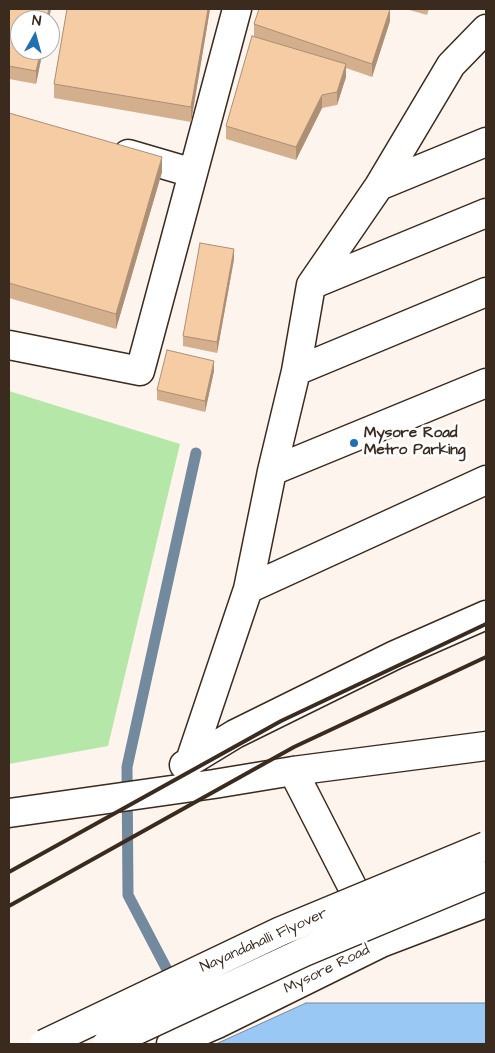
<!DOCTYPE html>
<style>
body{margin:0}
#map{position:relative;width:495px;height:1053px;overflow:hidden;background:#fdf5ed;font-family:"Architects Daughter",sans-serif}
canvas{display:block}
.frame{position:absolute;inset:0;border:10px solid #3b2a1e;pointer-events:none}
.north{position:absolute;left:10px;top:10px;width:50px;height:50px;box-sizing:border-box;background:#fff;border:1px solid #b1aaa5;border-radius:50%;rotate:7deg;font-size:14px;font-weight:700;line-height:20px;text-align:center;color:#3b2a1e}
.north::after{content:'';display:block;margin:auto;width:18px;height:22px;background:#1f6fb2;clip-path:polygon(50% 0,100% 100%,50% 72%,0 100%)}
</style>
<div id="map">
<canvas width="495" height="1053"></canvas>
<div class="frame"></div>
<div class="north">N</div>
</div>
<script>
const c = document.querySelector('canvas').getContext('2d');
c.lineJoin = 'round';
function fill(path, color) { c.fillStyle = color; c.fill(path, 'evenodd'); }
const shape = rows => new Path2D(rows.map(r => 'M' + r).join(''));
function trace(path, color, width, dash) { c.strokeStyle = color; c.lineWidth = width; c.lineCap = dash ? 'butt' : 'round'; c.setLineDash(dash || []); c.stroke(path); }
function write(font, color, halo, rows, align = 'center') {
  c.font = font + ' "Architects Daughter",sans-serif'; c.lineWidth = 5; c.setLineDash([]); c.textBaseline = 'middle'; c.strokeStyle = halo; c.fillStyle = color; for (const [text, x, y, turn = 0] of rows) {
    c.save(); c.translate(x, y); c.rotate((+turn || 0) * Math.PI / 180); c.textAlign = isNaN(turn) ? turn : align; if (halo) c.strokeText(text, 0, 0); c.fillText(text, 0, 0); c.restore();
  }
}
const green = shape([
 [9,391,180,444,108,746,9,764]
]);
const water = shape([
 [306,1003,486,1003,486,1044,216,1044,306,1003]
]);
const stream = shape([
 [174,983,128,895,127,767,196,453]
]);
const minor = shape([
 [128,154,193,173],
 [379,186,486,142],
 [311,285,486,213],
 [9,345,140,371,237,9],
 [296,371,486,292],
 [272,471,486,383],
 [248,589,486,480],
 [190,761,248,589,272,471,296,371,311,285,379,186,451,65,486,29],
 [184,765,235,734,395,655,486,615],
 [293,771,381,943],
 [9,813,214,784,293,771,486,746],
 [171,1044,217,1024,381,943,486,903]
]);
const rail = shape([
 [9,872,281,721,486,624],
 [9,906,294,747,486,657]
]);
const highwayBridge = shape([
 [44,1044,281,931,486,846],
 [107,1044,304,952,486,876]
]);
const wall = shape([
 [9,9,20,50,43,50,36,84,9,79],
 [67,9,210,9,191,122,54,98,54,84],
 [406,9,429,9,427,15],
 [390,21,372,77,346,68,346,77,337,105,322,108,296,160,226,139,226,126,254,37,254,24],
 [9,113,162,172,116,329,9,298],
 [234,259,217,353,183,346,183,336],
 [214,371,205,412,157,400,157,390]
]);
const shadedWall = shape([
 [49,9,51,9,49,20,46,20],
 [208,9,210,9,191,122,191,107],
 [390,9,390,21,372,77,372,64],
 [41,50,43,50,36,84,36,71],
 [346,64,346,77,337,105,337,92],
 [322,95,322,108,296,160,296,147],
 [162,157,162,172,116,329,116,314],
 [234,249,234,259,217,353,217,342],
 [214,361,214,371,205,412,205,401]
]);
const building = shape([
 [9,9,49,9,46,20,20,20,20,50,41,50,36,71,9,66,9,9],
 [67,9,208,9,191,107,54,84,67,9],
 [259,9,390,9,372,64,254,24,259,9],
 [252,36,346,64,337,92,322,95,296,147,226,126,252,36],
 [9,113,162,157,116,314,9,283,9,113],
 [200,243,234,249,217,342,183,336,200,243],
 [167,350,214,361,205,401,157,390,167,350]
]);
const markers = [
 [354,443,5,"#1f6fb2"]
];
const poiNames = [
 ["Mysore Road",364,434],
 ["Metro Parking",364,451]
];
const streetNames = [
 ["Nayandahalli Flyover",264,941,-24],
 ["Mysore Road",327,970,-26]
];
fill(green, '#b5e8a8');
fill(water, '#99c8f4');
trace(water, '#73899e', 1);
trace(stream, '#73899e', 11);
trace(minor, '#3b2a1e', 31);
trace(minor, '#fff', 28);
trace(rail, '#3b2a1e', 4);
trace(highwayBridge, '#3b2a1e', 31, []);
trace(highwayBridge, '#fff', 28);
fill(wall, '#d4af8e');
fill(shadedWall, '#ac8f74');
fill(building, '#f6cca5');
trace(building, '#ac8f74', 1);
for (const [x, y, r, color] of markers) { const dot = new Path2D(); dot.arc(x, y, r, 0, 2 * Math.PI); c.fillStyle = color; c.fill(dot); trace(dot, '#fff', 2); }
write('bold 15px', '#3b2a1e', '#fff', poiNames, 'left');
write('15px', '#3b2a1e', '#fff', streetNames);
</script>
